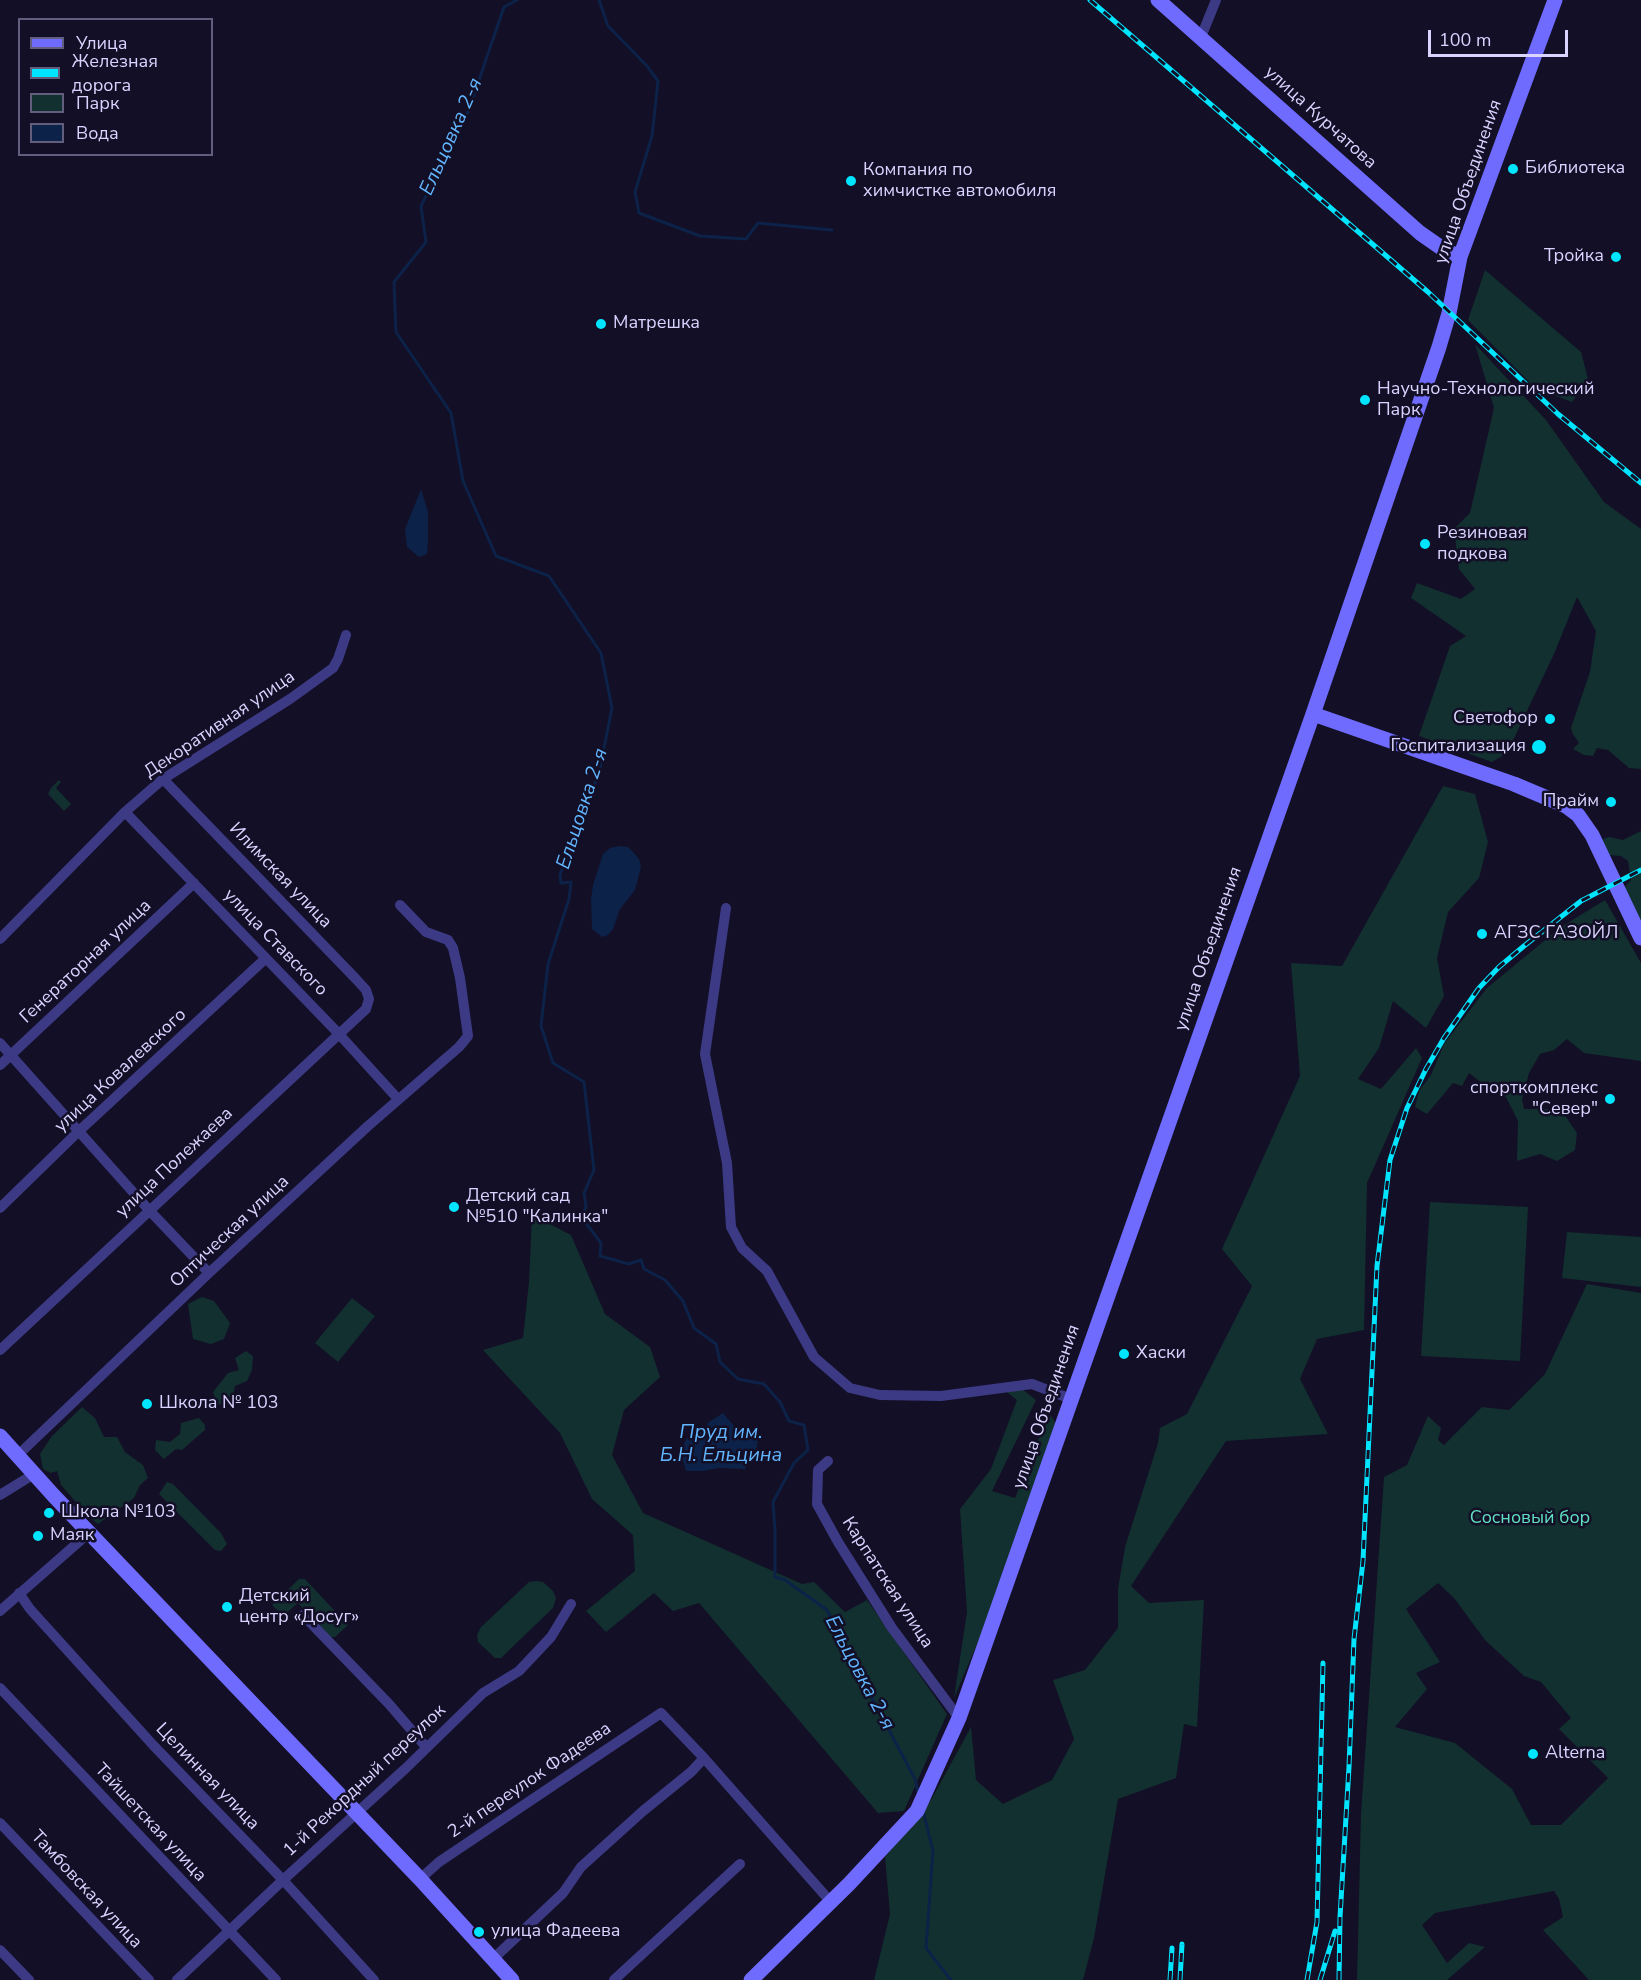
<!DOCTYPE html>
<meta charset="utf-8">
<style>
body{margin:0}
#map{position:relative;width:1641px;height:1980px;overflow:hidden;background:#130f26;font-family:"Nunito Sans",sans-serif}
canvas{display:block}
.legend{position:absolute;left:18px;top:18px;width:195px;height:138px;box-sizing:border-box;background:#130f26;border:2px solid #625e7d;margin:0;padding:8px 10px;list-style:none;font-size:18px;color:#d9d4ff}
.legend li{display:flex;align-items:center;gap:12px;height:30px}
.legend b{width:30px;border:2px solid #625e7d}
.scale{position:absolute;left:1428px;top:30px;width:140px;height:27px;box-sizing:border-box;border:3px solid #d9d4ff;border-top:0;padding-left:8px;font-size:18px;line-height:21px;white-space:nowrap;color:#d9d4ff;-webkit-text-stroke:4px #130f26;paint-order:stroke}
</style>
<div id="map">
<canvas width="1641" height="1980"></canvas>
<ul class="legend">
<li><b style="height:8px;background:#6f6bff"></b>Улица</li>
<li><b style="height:8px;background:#00e5ff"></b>Железная дорога</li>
<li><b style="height:16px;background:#12302f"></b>Парк</li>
<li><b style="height:16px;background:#0c2248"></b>Вода</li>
</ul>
<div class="scale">100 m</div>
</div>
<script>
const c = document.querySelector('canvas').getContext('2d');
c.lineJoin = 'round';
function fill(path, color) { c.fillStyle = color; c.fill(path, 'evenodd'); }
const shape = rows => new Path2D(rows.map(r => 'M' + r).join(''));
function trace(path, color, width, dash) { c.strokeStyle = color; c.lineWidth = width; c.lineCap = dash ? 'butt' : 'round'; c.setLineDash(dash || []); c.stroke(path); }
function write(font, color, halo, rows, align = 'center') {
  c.font = font + ' "Nunito Sans",sans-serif'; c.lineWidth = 5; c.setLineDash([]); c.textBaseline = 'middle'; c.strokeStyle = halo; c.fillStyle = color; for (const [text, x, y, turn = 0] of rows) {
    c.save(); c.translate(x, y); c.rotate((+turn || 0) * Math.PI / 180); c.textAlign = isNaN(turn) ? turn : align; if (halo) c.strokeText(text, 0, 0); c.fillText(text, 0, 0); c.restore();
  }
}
const green = shape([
 [1485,270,1581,352,1588,379,1572,402,1535,388,1468,320],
 [1475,344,1546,420,1604,502,1641,529,1641,769,1629,768,1608,750,1597,748,1593,756,1584,755,1573,749,1579,743,1573,734,1571,728,1590,672,1596,631,1577,597,1554,654,1507,753,1492,762,1419,736,1450,646,1466,636,1411,598,1417,583,1461,599,1475,589,1459,569,1454,529,1470,513,1494,408],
 [59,780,61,782,56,788,71,804,64,811,48,794,51,788],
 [1443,786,1475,794,1488,842,1479,878,1448,912,1437,958,1444,996,1426,1028,1393,1001,1379,1048,1358,1079,1381,1089,1416,1048,1422,1058,1367,1183,1364,1330,1317,1339,1300,1379,1328,1434,1226,1441,1131,1586,1149,1603,1204,1600,1197,1727,1184,1724,1176,1778,1118,1799,1094,1938,1083,1980,874,1980,890,1914,885,1857,931,1800,971,1727,976,1780,1003,1804,1052,1780,1074,1739,1053,1680,1085,1670,1118,1628,1118,1589,1125,1547,1158,1443,1160,1428,1187,1414,1252,1286,1222,1249,1300,1076,1291,963,1342,966],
 [1641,831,1641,924,1624,888,1631,880,1628,861,1621,856,1609,855,1599,841,1609,837,1623,840],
 [1605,900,1641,963,1641,1061,1584,1053,1567,1039,1554,1050,1540,1054,1529,1073,1522,1099,1524,1109,1555,1109,1566,1117,1577,1133,1575,1150,1557,1161,1540,1154,1517,1161,1518,1121,1506,1097,1492,1091,1469,1073,1462,1086,1453,1083,1427,1114,1415,1107,1419,1091,1431,1075,1444,1044,1487,988,1561,927],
 [1430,1202,1528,1207,1520,1361,1421,1356],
 [532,1215,571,1235,605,1314,650,1347,660,1377,624,1410,612,1455,643,1513,802,1584,814,1582,845,1612,867,1600,947,1714,904,1811,878,1813,699,1603,673,1611,654,1593,606,1632,586,1611,635,1571,633,1535,592,1499,560,1433,483,1350,523,1338,529,1282],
 [1567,1232,1641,1237,1641,1287,1562,1278],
 [1587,1284,1641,1293,1641,1980,1589,1980,1543,1930,1563,1917,1559,1899,1554,1891,1435,1913,1422,1925,1447,1963,1469,1943,1485,1947,1447,1980,1357,1980,1361,1814,1384,1477,1407,1465,1428,1416,1441,1428,1438,1440,1444,1445,1482,1407,1509,1410,1545,1374],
 [1438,1583,1454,1598,1485,1640,1524,1676,1541,1682,1571,1718,1559,1729,1608,1778,1561,1825,1531,1825,1512,1789,1455,1743,1395,1727,1427,1689,1416,1673,1440,1662,1406,1609],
 [202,1297,214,1301,230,1323,224,1339,211,1344,193,1339,188,1304],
 [352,1298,375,1316,338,1362,315,1343],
 [246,1351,253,1356,252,1370,247,1381,235,1386,233,1397,225,1405,217,1404,213,1392,228,1373,239,1370,235,1358],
 [1022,1389,1036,1400,992,1491,1015,1498,1043,1428,1051,1416,1056,1424,989,1616,954,1698,967,1612,960,1509,991,1469,1017,1400,1004,1390],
 [82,1407,95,1418,104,1437,117,1437,125,1452,143,1465,148,1478,140,1485,134,1498,98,1524,89,1517,61,1485,57,1471,51,1473,43,1469,40,1454,52,1436],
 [199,1418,205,1425,205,1430,182,1450,176,1449,164,1459,155,1450,156,1440,170,1442,180,1434,181,1423],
 [167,1482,173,1484,221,1533,227,1544,221,1551,215,1550,159,1494],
 [299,1579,305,1579,348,1625,335,1637,331,1637,326,1633,298,1603,283,1616,272,1605],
 [537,1581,543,1582,553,1591,556,1598,553,1608,504,1655,501,1658,495,1658,478,1642,477,1635,481,1627,529,1582]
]);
const water = shape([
 [421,489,428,512,428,541,427,554,419,557,407,547,405,529],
 [619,846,628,847,633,852,639,859,641,867,635,890,620,909,613,929,608,935,602,937,592,929,591,899,593,885,603,854,610,848],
 [723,1413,734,1426,758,1435,757,1447,748,1459,745,1469,719,1468,703,1471,686,1471,680,1451,687,1438,703,1430,709,1422]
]);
const stream = shape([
 [517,0,504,7,467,115,421,206,426,242,394,282,396,332,451,413,463,481,496,556,549,576,601,653,612,708,600,768,578,836,560,874,561,883,571,882,569,899,548,964,541,1026,553,1063,584,1082,594,1170,584,1193,586,1206,582,1218,601,1243,600,1256,629,1264,641,1260,644,1269,665,1280,683,1301,694,1328,716,1344,720,1362,738,1379,764,1384,780,1402,789,1421,804,1425,808,1450,794,1463,773,1502,775,1530,775,1577,785,1580,827,1610,848,1653,915,1779,918,1792],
 [599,0,608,26,647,66,658,81,652,136,635,192,639,213,700,236,746,239,758,223,832,230],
 [923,1811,933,1851,926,1948,951,1980]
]);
const street = shape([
 [1201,37,1216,0],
 [125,812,338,1033,398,1099],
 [726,908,705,1054,727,1163,731,1227,742,1248,767,1271,814,1357,850,1388,880,1395,941,1396,1032,1384,1071,1399],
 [0,939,125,812,163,779,290,699,333,668,338,659,346,635],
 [0,1043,149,1210,209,1273],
 [0,1065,194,883],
 [0,1208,79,1131,265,959],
 [0,1350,366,1009,369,999,366,990,356,979,163,779],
 [18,1455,209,1273,368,1126,459,1047,468,1036,460,978,453,948,448,940,426,932,400,905],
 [828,1461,818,1470,817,1504,838,1542,892,1628,959,1718],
 [0,1495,34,1474],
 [19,1593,30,1609,153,1745,283,1880,374,1980],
 [0,1611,90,1532],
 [303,1615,389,1704,426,1747],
 [0,1688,276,1980],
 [0,1823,149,1980],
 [420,1879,439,1862,661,1713,704,1758,830,1901],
 [0,1950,29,1980],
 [493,1959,563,1893,581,1867,643,1811,691,1772,704,1758],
 [177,1980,283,1880,406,1768,483,1693,519,1671,551,1637,571,1604],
 [614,1980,740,1864]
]);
const secondary = shape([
 [1158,0,1420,233,1443,249,1460,257],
 [1313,714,1514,784,1566,806,1578,815,1592,835,1641,938],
 [0,1436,54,1496,420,1879,512,1980],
 [751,1980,849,1884,917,1811,959,1718,1313,714,1439,347,1449,313,1460,257,1555,0]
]);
const rail = shape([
 [1090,0,1428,292,1558,414,1641,483],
 [1170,1980,1172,1948],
 [1180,1980,1182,1944],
 [1307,1980,1317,1922,1323,1663],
 [1320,1980,1335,1931],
 [1339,1980,1340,1917,1349,1767,1354,1639,1363,1561,1377,1266,1390,1160,1407,1108,1426,1069,1444,1038,1479,988,1499,967,1524,946,1581,901,1641,870]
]);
const markers = [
 [1513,169,6,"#00e5ff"],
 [851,181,6,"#00e5ff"],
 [1616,257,6,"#00e5ff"],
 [601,324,6,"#00e5ff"],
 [1365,400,6,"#00e5ff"],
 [1425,544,6,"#00e5ff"],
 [1550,719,6,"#00e5ff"],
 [1539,747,8,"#00e5ff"],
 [1611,802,6,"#00e5ff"],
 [1482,934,6,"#00e5ff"],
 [1610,1099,6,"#00e5ff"],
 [454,1207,6,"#00e5ff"],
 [1124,1354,6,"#00e5ff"],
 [147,1404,6,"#00e5ff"],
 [49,1513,6,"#00e5ff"],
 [38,1536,6,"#00e5ff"],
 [227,1607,6,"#00e5ff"],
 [1533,1754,6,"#00e5ff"],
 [479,1932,6,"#00e5ff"]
];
const streetNames = [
 ["улица Курчатова",1320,118,42],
 ["улица Объединения",1469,182,-71],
 ["Декоративная улица",220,725,-34],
 ["Илимская улица",280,876,46],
 ["улица Ставского",275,943,46],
 ["улица Объединения",1209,949,-71],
 ["Генераторная улица",86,962,-43],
 ["улица Ковалевского",121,1071,-43],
 ["улица Полежаева",175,1163,-43],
 ["Оптическая улица",230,1232,-43],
 ["улица Объединения",1047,1407,-71],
 ["Карпатская улица",887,1583,57],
 ["Целинная улица",207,1777,46],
 ["1-й Рекордный переулок",365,1781,-43],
 ["2-й переулок Фадеева",530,1781,-34],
 ["Тайшетская улица",150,1823,47],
 ["Тамбовская улица",86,1890,47]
];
const poiNames = [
 ["Библиотека",1525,169],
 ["Компания по",863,171],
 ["химчистке автомобиля",863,192],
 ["Тройка",1604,257,"right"],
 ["Матрешка",613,324],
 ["Научно-Технологический",1377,390],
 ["Парк",1377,411],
 ["Резиновая",1437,534],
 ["подкова",1437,555],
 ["Светофор",1538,719,"right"],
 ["Госпитализация",1526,747,"right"],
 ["Прайм",1599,802,"right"],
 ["АГЗС ГАЗОЙЛ",1494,934],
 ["спорткомплекс",1598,1089,"right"],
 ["\"Север\"",1598,1110,"right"],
 ["Детский сад",466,1197],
 ["№510 \"Калинка\"",466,1218],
 ["Хаски",1136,1354],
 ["Школа № 103",159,1404],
 ["Школа №103",61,1513],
 ["Маяк",50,1536],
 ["Детский",239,1597],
 ["центр «Досуг»",239,1618],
 ["Alterna",1545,1754],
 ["улица Фадеева",491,1932]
];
const parkNames = [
 ["Сосновый бор",1530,1519]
];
const waterNames = [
 ["Ельцовка 2-я",452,137,-66],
 ["Ельцовка 2-я",583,809,-72],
 ["Пруд им.",721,1433],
 ["Б.Н. Ельцина",721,1456],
 ["Ельцовка 2-я",859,1673,62]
];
fill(green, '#12302f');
fill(water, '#0c2248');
trace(stream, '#0c2248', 3);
trace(street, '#3d3a85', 10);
trace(secondary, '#6f6bff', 15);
trace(rail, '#00e5ff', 5);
trace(rail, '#130f26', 3, [9]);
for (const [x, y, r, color] of markers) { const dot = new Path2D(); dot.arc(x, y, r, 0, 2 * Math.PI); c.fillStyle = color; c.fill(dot); trace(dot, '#130f26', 2); }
write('18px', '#d9d4ff', '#130f26', streetNames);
write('18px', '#d9d4ff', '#130f26', poiNames, 'left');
write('18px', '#5fe0c0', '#130f26', parkNames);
write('italic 20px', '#62b6ff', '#130f26', waterNames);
</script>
